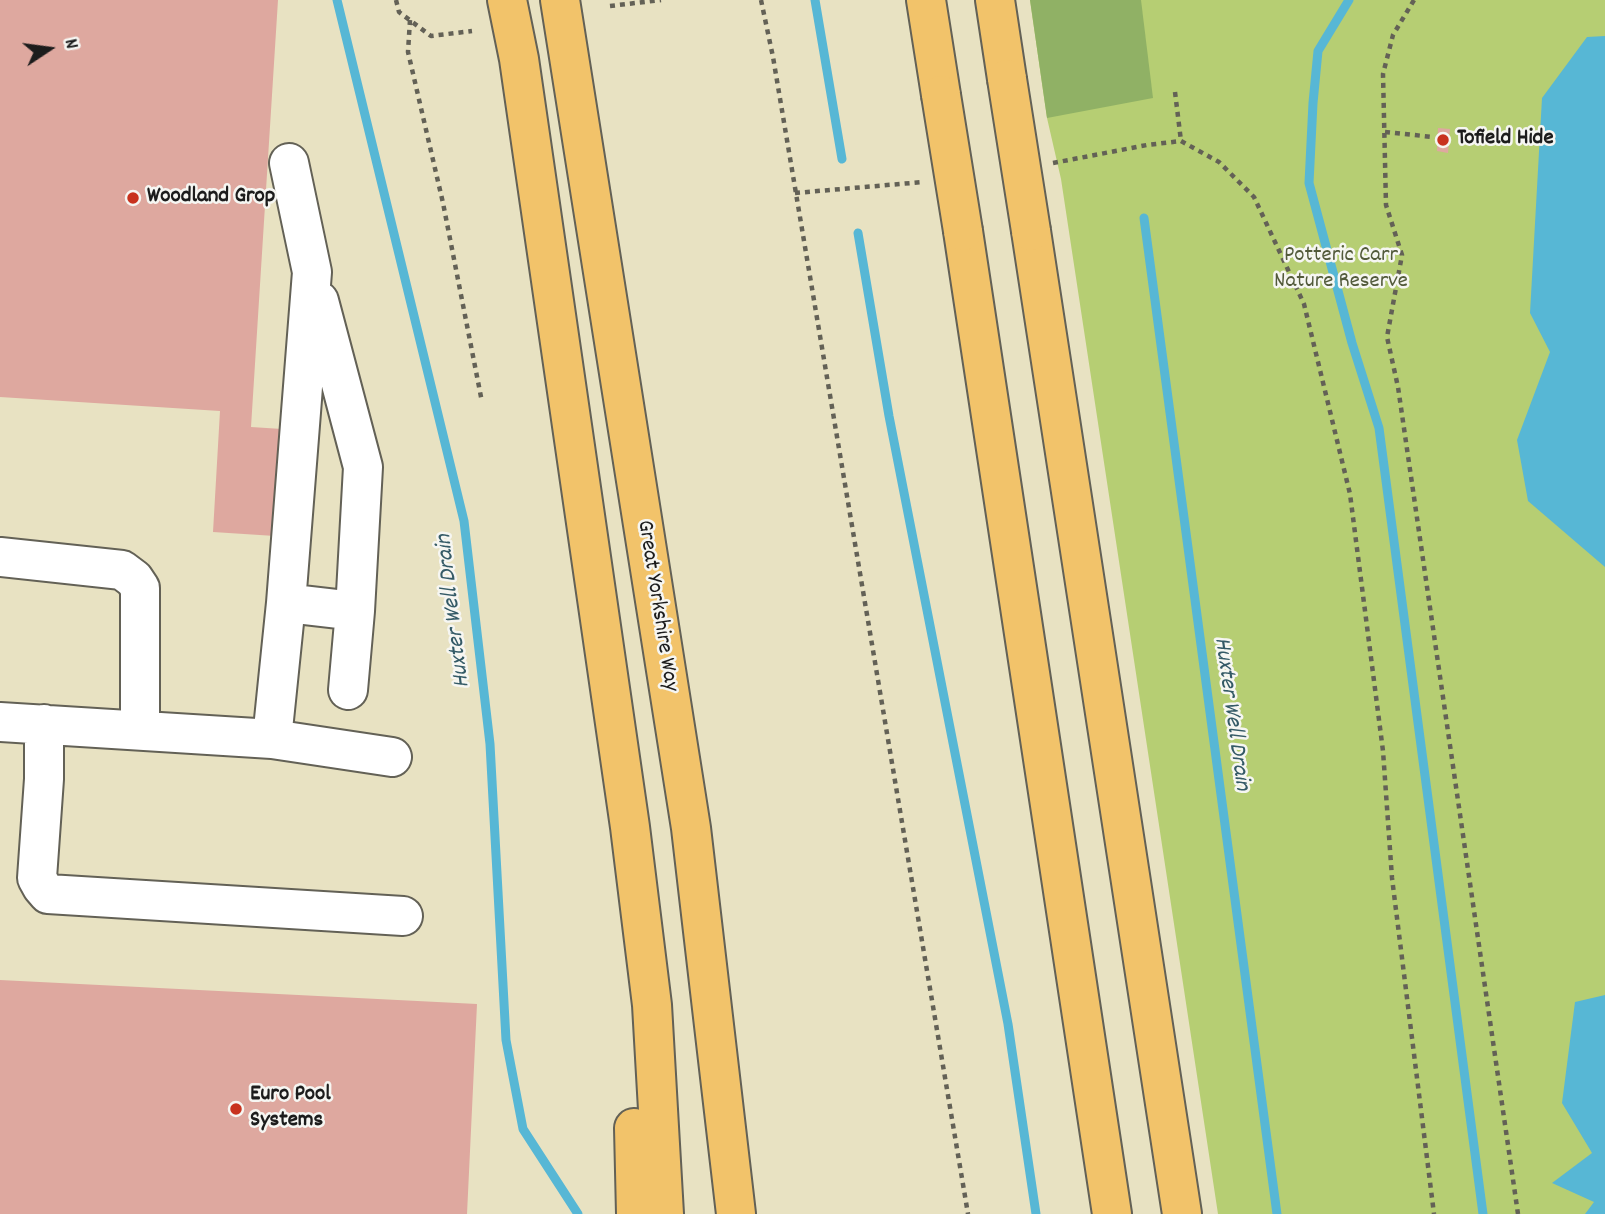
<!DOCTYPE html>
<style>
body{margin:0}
#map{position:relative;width:1605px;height:1214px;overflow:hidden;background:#e8e2c2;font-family:Dekko,sans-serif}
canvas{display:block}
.north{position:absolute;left:14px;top:14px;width:70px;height:70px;-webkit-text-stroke:5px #f6f6f2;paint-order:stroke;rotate:77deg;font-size:19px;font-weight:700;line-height:28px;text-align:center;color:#1c1c1c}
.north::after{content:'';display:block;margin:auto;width:24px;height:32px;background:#1c1c1c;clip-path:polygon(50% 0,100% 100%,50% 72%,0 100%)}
</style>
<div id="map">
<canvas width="1605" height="1214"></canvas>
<div class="north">N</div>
</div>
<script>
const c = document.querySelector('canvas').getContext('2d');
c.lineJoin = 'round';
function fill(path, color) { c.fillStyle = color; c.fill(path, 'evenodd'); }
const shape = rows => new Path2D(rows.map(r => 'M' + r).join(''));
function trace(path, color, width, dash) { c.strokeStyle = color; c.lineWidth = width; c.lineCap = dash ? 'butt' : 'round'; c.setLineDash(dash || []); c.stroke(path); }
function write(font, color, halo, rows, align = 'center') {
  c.font = font + ' Dekko,sans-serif'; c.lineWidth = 5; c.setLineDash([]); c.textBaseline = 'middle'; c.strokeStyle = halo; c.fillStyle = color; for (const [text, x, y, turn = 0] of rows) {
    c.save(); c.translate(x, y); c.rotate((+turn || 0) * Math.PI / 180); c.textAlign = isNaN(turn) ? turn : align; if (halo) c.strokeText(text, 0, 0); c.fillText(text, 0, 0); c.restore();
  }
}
const green = shape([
 [1030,0,1605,0,1605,1214,1218,1214,1061,179,1047,118]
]);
const forest = shape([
 [1030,0,1141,0,1153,98,1047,118]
]);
const water = shape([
 [1605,36,1605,567,1528,501,1517,440,1550,352,1530,313,1542,98,1587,37],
 [1605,995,1605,1214,1585,1214,1594,1202,1552,1183,1592,1153,1562,1103,1575,1002]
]);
const stream = shape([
 [337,0,464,521,490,744,506,1040,523,1129,578,1214],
 [815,0,842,159],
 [1349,0,1318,51,1313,103,1309,183,1352,343,1379,428,1483,1214],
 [1144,218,1277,1214],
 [858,233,889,416,1008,1024,1036,1214]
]);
const building = shape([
 [0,0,278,0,251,427,282,429,275,536,213,532,220,411,0,397],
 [1438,128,1450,129,1448,153,1437,151],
 [0,980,477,1004,467,1214,0,1214]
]);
const path = shape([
 [396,0,399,12,431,36,472,31],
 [761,0,773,57,968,1214],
 [1414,0,1393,35,1383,74,1386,205,1402,255,1387,337,1398,387,1518,1214],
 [610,6,661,0],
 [410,20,408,52,443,203,482,402],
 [1175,92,1181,141],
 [1385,132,1433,137],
 [1053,163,1147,145,1181,141,1219,162,1254,197,1304,304,1350,494,1383,751,1392,878,1434,1214],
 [795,193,923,182]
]);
const minor = shape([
 [319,301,363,467,355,611,348,690],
 [0,557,122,570,134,579,140,588,140,730],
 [286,603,355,611],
 [0,722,272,739,392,757],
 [44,724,44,779,37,878,42,887,48,894,403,916],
 [272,739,286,603,312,272,289,163]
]);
const highway = shape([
 [507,0,519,59,630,827,652,1005,664,1214],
 [560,0,691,828,736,1214],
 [926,0,941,95],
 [995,0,1007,79],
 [963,231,1112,1214],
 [1031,231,1182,1214],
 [634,1128,636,1214]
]);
const highwayBridge = shape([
 [1007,79,1031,231],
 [941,95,963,231]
]);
const markers = [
 [1443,140,7,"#c8321e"],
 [133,198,7,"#c8321e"],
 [236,1109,7,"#c8321e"]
];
const poiNames = [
 ["Tofield Hide",1457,140],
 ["Woodland Grop",147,198],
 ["Euro Pool",250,1096],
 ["Systems",250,1122]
];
const parkNames = [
 ["Potteric Carr",1341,257],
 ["Nature Reserve",1341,283]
];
const streetNames = [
 ["Great Yorkshire Way",656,606,81]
];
const waterNames = [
 ["Huxter Well Drain",455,611,-97],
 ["Huxter Well Drain",1230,714,82]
];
fill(green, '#b6ce73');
fill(forest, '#90b165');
fill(water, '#57b7d5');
trace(stream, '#57b7d5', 9);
fill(building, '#dea89f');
trace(minor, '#636156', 42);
trace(highway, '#636156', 42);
trace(path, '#636156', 4.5, [5, 5]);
trace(minor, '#fff', 38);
trace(highway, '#f2c36a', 38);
trace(highwayBridge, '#636156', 42, []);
trace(highwayBridge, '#f2c36a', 38);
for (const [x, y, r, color] of markers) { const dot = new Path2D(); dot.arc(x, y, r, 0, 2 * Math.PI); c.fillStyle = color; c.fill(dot); trace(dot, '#f6f6f2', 2.5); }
write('bold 23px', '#1c1c1c', '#f6f6f2', poiNames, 'left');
write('23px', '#525a3a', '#f6f6f2', parkNames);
write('23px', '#1c1c1c', '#f6f6f2', streetNames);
write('italic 24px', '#345a66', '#f6f6f2', waterNames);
</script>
